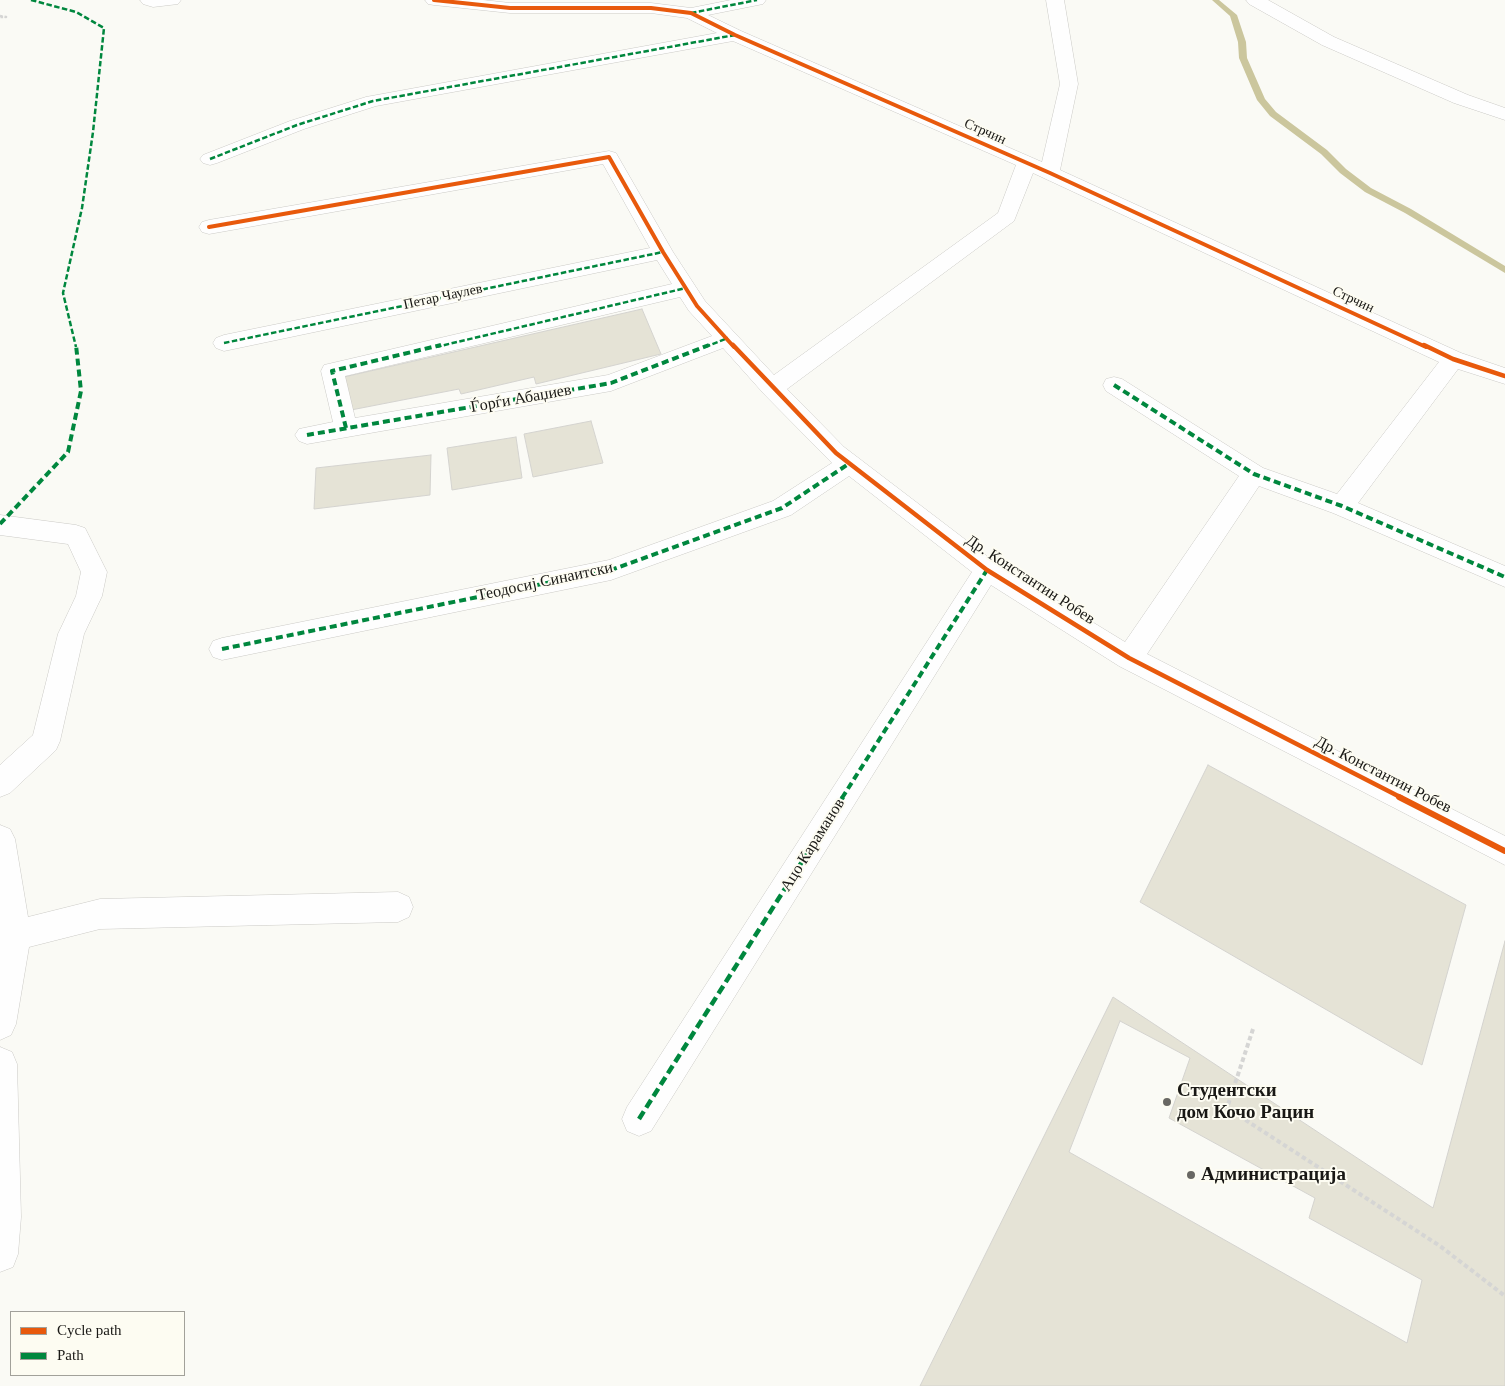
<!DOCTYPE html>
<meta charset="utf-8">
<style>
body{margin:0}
#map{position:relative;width:1505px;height:1386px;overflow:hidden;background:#fafaf5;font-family:Georgia,serif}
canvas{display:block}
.legend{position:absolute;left:10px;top:1311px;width:175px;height:65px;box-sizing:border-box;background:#fdfcf2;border:1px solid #a2a19a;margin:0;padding:6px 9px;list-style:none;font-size:15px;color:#191815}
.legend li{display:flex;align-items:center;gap:10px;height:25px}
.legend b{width:25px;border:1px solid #a2a19a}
</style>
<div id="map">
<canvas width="1505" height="1386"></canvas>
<ul class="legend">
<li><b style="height:6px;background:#e8590c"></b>Cycle path</li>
<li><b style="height:6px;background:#00873e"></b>Path</li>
</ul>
</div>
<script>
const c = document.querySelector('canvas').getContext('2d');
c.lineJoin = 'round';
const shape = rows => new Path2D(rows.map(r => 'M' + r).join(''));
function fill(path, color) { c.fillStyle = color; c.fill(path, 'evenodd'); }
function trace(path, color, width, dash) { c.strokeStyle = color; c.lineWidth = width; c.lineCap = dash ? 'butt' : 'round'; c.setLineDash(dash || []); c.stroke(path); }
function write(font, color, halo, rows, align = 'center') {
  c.font = font + ' Georgia,serif'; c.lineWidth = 4; c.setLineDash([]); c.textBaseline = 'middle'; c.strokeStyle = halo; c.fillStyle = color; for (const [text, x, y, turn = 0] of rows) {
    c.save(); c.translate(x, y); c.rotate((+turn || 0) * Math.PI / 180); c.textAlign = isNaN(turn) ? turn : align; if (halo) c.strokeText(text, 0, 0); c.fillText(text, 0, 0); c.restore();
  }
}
const stream = shape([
 [1212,0,1219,0,1237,15,1246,42,1247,58,1265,99,1276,112,1327,150,1346,169,1371,188,1411,209,1505,266,1505,273,1405,213,1365,192,1340,173,1321,154,1270,116,1257,100,1239,58,1238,42,1230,16,1212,0]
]);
const building = shape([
 [642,309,661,354,536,384,534,377,461,394,459,389,351,410,344,377,642,309],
 [591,421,603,463,533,477,524,434,591,421],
 [516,437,522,478,452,490,447,448,516,437],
 [431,455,430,495,314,509,316,468,431,455],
 [1208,765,1466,905,1422,1065,1140,902,1208,765],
 [1505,941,1505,1386,920,1386,1113,997,1433,1208,1505,941],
 [1120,1021,1190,1058,1169,1118,1315,1198,1309,1218,1422,1280,1407,1343,1069,1152,1120,1021]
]);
const pathFar1 = shape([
 [0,16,6,17,0,17]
]);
const path = shape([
 [1253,1029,1227,1108,1440,1246,1505,1296]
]);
const minor = shape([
 [140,0,181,0,178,4,153,7,143,4,140,0],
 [425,0,483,0,510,3,651,3,691,8,731,0,766,0,763,4,708,15,741,31,1042,162,1060,84,1046,0,1064,0,1078,84,1060,170,1461,353,1505,368,1505,384,1458,369,1358,503,1505,566,1505,587,1333,513,1259,486,1147,654,1505,836,1505,865,1119,666,991,585,651,1131,639,1136,627,1131,622,1119,627,1107,972,572,849,476,791,515,611,580,222,660,213,657,209,649,213,641,222,638,609,560,773,501,832,463,764,394,723,348,611,391,307,444,299,441,295,435,299,429,333,422,321,371,324,365,672,284,657,260,224,351,216,348,213,343,216,338,224,335,650,248,603,164,209,234,202,232,199,227,202,222,209,220,609,151,616,153,673,252,705,301,774,375,998,213,1016,165,733,41,376,106,304,129,217,163,210,165,203,163,200,159,203,155,290,121,366,97,717,33,687,18,651,13,510,13,434,5,428,4,425,0],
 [1033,173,1439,362,1337,494,1263,468,1122,379,1114,377,1106,379,1103,385,1106,391,1239,476,1125,642,996,563,844,447,787,389,1014,221,1033,173],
 [680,297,689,311,712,336,608,375,355,418,345,376,680,297],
 [1246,0,1268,0,1334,37,1468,95,1505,108,1505,120,1454,103,1322,45,1249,4,1246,0],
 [0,515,76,525,85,528,107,572,102,596,84,634,60,741,56,750,10,793,0,797,0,765,33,735,58,634,76,596,81,572,68,544,0,535,0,515],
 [0,825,10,829,15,839,28,917,100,899,398,892,409,897,413,907,409,917,398,922,100,929,29,947,16,1024,11,1035,0,1040,0,825],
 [0,1047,12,1052,17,1064,21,1217,18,1254,13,1267,0,1272,0,1047]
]);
const quietFar2 = shape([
 [31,0,76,12,104,28,93,132,82,208,63,293,76,347],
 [691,13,757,0],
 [210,159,297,125,373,101,735,35],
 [224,343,663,252],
 [436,347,686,288],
 [705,347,728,338]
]);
const quietFar1 = shape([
 [1114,385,1254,474,1342,506,1505,577],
 [346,428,332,371,441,345],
 [307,435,611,383,709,345],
 [0,524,68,452,81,391,76,345],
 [222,649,611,570,782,508,850,463],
 [842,798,987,570]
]);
const quiet = shape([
 [639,1119,843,797]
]);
const cyclewayFar2 = shape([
 [434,0,510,8,651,8,691,13,735,35,1050,173,1426,347],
 [209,227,609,157,663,252,697,306,734,347]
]);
const cyclewayFar1 = shape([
 [733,345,836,453,987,570,1129,658,1402,798],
 [1424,345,1453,359,1505,376]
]);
const cycleway = shape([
 [1399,797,1505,851]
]);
const markers = [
 [1167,1102,5,"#686763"],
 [1191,1175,5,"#686763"]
];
const farStreetnames = [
 ["Стрчин",985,132,24],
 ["Петар Чаулев",443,297,-12],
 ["Стрчин",1353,300,25]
];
const streetNames = [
 ["Ѓорѓи Абаџиев",521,399,-10],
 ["Др. Константин Робев",1030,580,33],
 ["Теодосиј Синаитски",545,582,-12],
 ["Др. Константин Робев",1383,775,27],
 ["Ацо Караманов",813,845,-58]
];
const nearPoinames = [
 ["Студентски",1177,1091],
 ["дом Кочо Рацин",1177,1113],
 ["Администрација",1201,1175]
];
fill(stream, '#cbc69d');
fill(building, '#e5e3d6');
trace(building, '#d4d3cf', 1);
trace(minor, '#cbcac6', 1);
trace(pathFar1, '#d5d5d4', 2.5, [2.5, 2]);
trace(path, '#d5d5d4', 4, [4.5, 3]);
fill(minor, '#fefefe');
trace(quietFar2, '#00873e', 2.5, [5.5, 2.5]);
trace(quietFar1, '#00873e', 4, [7, 4]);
trace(quiet, '#00873e', 4.5, [9, 4.5]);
trace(cyclewayFar2, '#e8590c', 4);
trace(cyclewayFar1, '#e8590c', 4.5);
trace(cycleway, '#e8590c', 6);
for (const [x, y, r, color] of markers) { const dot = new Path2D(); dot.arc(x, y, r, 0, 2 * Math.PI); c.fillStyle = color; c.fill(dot); trace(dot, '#fdfcf2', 2); }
write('14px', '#191815', '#fdfcf2', farStreetnames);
write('16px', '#191815', '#fdfcf2', streetNames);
write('bold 19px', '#191815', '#fdfcf2', nearPoinames, 'left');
</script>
